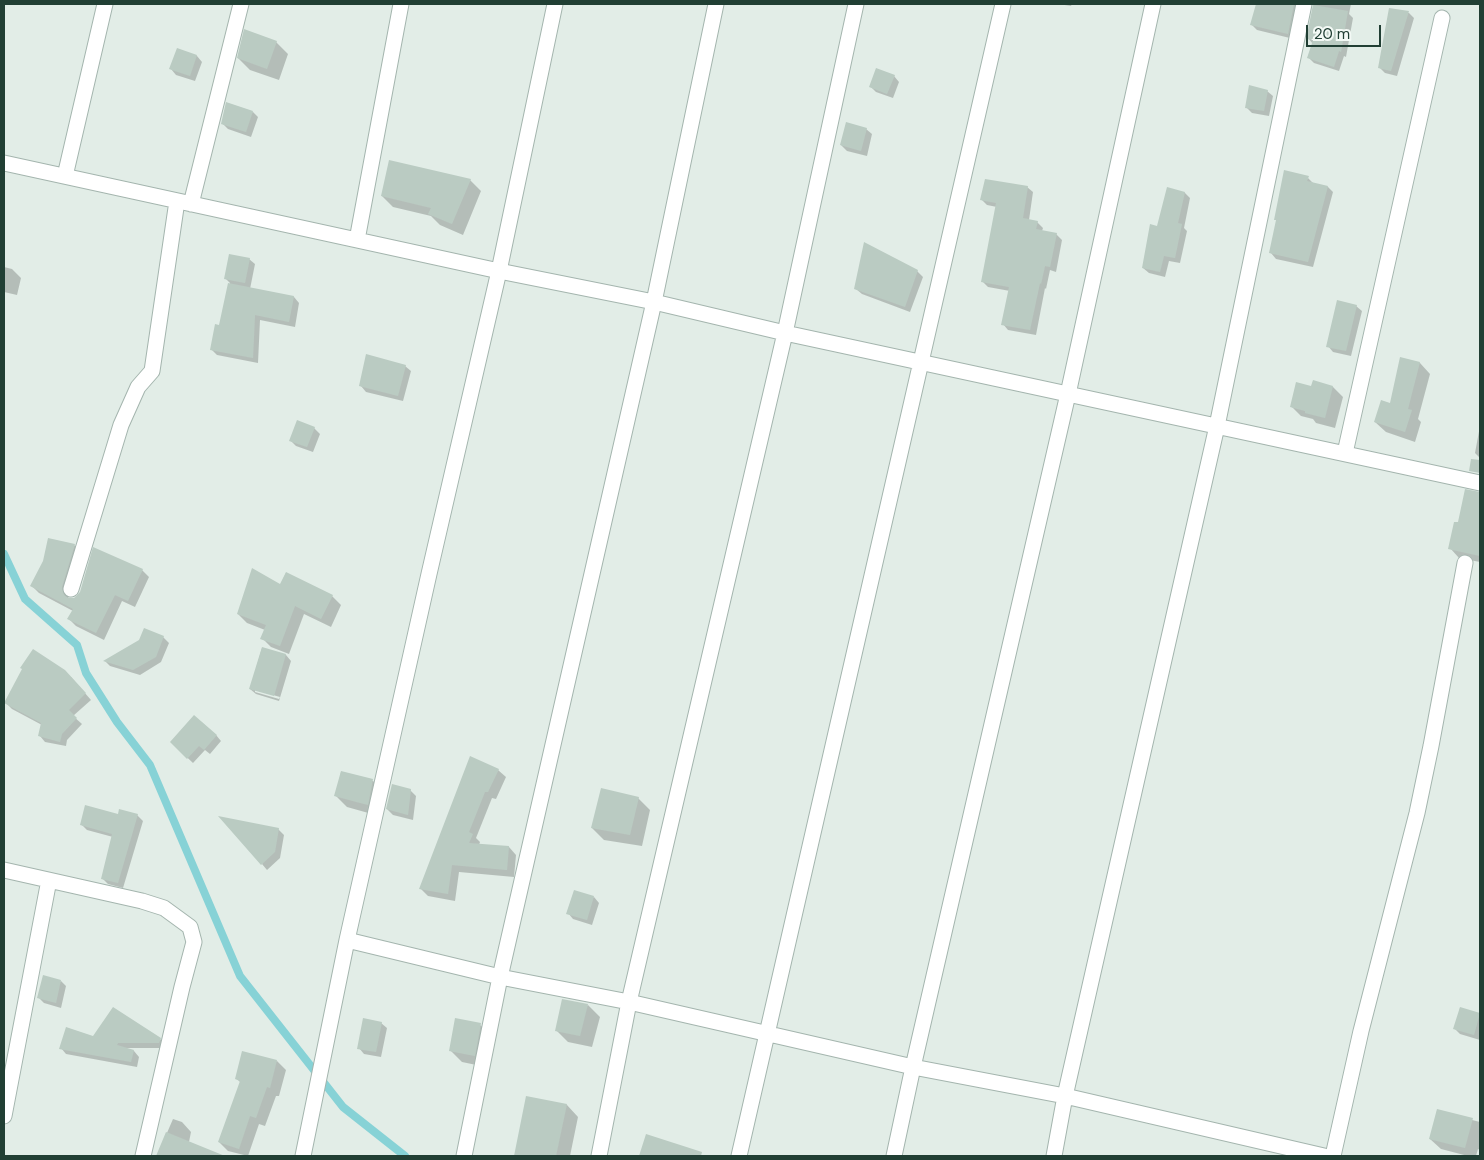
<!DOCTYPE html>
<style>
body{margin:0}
#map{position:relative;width:1484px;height:1160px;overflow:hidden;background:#e2ede7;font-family:"DM Sans",sans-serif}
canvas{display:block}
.frame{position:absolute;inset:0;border:5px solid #213f34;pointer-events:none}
.scale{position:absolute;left:1306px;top:25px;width:75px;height:22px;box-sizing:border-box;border:2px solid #213f34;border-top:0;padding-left:6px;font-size:15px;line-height:18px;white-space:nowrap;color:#213f34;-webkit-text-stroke:4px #f3f9f5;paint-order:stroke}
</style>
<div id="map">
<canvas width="1484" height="1160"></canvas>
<div class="frame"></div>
<div class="scale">20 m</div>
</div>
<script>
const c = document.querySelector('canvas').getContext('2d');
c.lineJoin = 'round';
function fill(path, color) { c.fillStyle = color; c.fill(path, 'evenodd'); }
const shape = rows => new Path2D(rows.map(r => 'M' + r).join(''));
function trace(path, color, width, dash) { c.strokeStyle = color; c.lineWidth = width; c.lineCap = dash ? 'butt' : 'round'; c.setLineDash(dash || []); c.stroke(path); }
const shadow = shape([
 [1058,4,1072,4,1071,6],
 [1258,4,1303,4,1294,39,1257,30,1252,25],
 [1314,4,1351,4,1349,14,1353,18,1346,57,1344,56,1339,71,1314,63,1308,57,1313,44,1308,38],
 [1390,9,1409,13,1414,18,1397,76,1385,73,1379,67],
 [276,42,288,54,279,80,250,70,238,58],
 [178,49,197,56,202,62,195,81,176,75,171,69],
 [894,76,899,82,893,98,876,92,870,86],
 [1267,91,1273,96,1269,116,1252,113,1246,107],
 [253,112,258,117,251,137,228,129,222,123],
 [866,129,872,134,867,156,847,151,841,145],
 [1308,178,1314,184,1328,187,1333,192,1313,267,1276,259,1271,253,1277,221,1275,219],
 [470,180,481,191,463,235,440,225,431,216,393,207,382,196],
 [1027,187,1033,192,1029,220,1037,222,1043,228,1042,231,1056,234,1062,240,1056,272,1050,270,1046,289,1045,288,1036,335,1008,330,1003,324,1010,291,988,287,982,281,997,207,987,205,982,200],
 [1168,189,1185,193,1190,198,1184,228,1187,231,1180,263,1169,261,1165,277,1149,273,1143,268,1158,227],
 [249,259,255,264,250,289,294,297,299,303,295,327,260,320,258,363,217,355,211,349,220,326,230,283,226,279],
 [4,267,12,269,21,278,17,295,4,292],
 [917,271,923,277,910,312,862,294,856,289],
 [1356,306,1362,311,1351,356,1333,352,1328,346],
 [1401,359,1420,363,1430,374,1418,419,1421,422,1415,442,1386,432,1375,422,1391,405],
 [405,366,411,371,403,401,366,392,361,386],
 [1333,387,1343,397,1335,428,1316,423,1313,419,1301,416,1291,406,1312,388],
 [1480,426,1480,458,1475,453],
 [314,428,320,434,313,452,296,446,290,440],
 [1465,495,1480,498,1480,562,1459,558,1450,548,1459,524],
 [74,545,81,552,68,599,73,599,142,570,149,577,135,607,122,601,104,640,76,626,69,619,73,611,39,593,32,586],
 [286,573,332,596,341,605,331,627,304,614,289,654,271,647,262,638,265,630,247,623,238,614,280,586],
 [163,637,169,643,161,662,140,675,110,666,105,661],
 [262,648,286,655,291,661,279,701,256,694,250,689],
 [255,690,280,697,279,699,255,692],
 [71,677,91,700,73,716,82,724,67,740,66,746,45,742,40,736,42,725,12,709,6,703],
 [216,735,221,741,210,754,205,750,193,763,171,742],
 [498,770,506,777,496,799,492,798,476,838,480,842,479,845,509,847,516,855,514,877,459,872,455,901,428,896,421,889],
 [341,772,373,781,385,792,379,816,347,807,336,796],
 [410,790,416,796,413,820,393,815,387,809],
 [638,798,650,810,642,846,604,840,592,828],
 [119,815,137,815,143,821,123,888,108,884,102,878,113,837,87,830,81,824],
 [278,829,284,835,280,858,267,870,262,864],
 [594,897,599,903,592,925,573,919,568,913],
 [61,981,66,986,61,1008,44,1003,39,998],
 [588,1005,600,1017,592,1047,568,1042,556,1030],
 [1460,1008,1480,1014,1480,1040,1460,1034,1455,1029],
 [381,1023,387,1028,381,1057,364,1054,359,1048],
 [480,1025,492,1036,486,1067,462,1062,450,1050],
 [94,1038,160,1039,166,1045,165,1048,125,1048,134,1051,139,1057,137,1067,66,1054,61,1048],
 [277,1061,286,1070,279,1096,276,1096,265,1126,259,1124,248,1156,228,1151,219,1142,241,1083,237,1079],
 [527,1097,567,1105,578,1117,570,1156,515,1156],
 [1437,1111,1480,1122,1480,1150,1478,1149,1476,1156,1468,1156,1441,1149,1430,1139],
 [173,1119,182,1122,191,1132,189,1142,203,1154,202,1156,157,1156],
 [647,1136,684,1147,693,1156,640,1156]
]);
const stream = shape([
 [4,554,25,599,77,645,86,673,117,722,150,765,240,976,343,1107,405,1156]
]);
const building = shape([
 [1256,4,1294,4,1288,34,1250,25],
 [1313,5,1348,11,1341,52,1339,51,1334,67,1307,58,1313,40,1306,39],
 [1389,8,1409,11,1391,71,1378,68],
 [244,29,277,41,267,69,237,58],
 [177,48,197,55,190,76,169,69],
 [876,68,895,75,887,94,869,87],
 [1249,85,1268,90,1264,111,1245,108],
 [226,102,253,111,246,132,221,124],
 [846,122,867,128,861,151,840,145],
 [389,160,471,179,452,224,428,214,431,208,381,196],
 [1284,170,1309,176,1307,181,1328,186,1308,262,1269,253,1276,220,1274,220],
 [985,179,1028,186,1023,218,1038,221,1036,229,1057,233,1050,267,1045,266,1041,284,1040,283,1030,330,1001,325,1009,287,981,282,996,203,980,200],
 [1167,187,1185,192,1178,223,1182,224,1175,258,1164,256,1160,272,1142,268,1150,224,1157,226],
 [864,242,918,270,905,307,854,289],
 [229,254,250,258,245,283,224,279],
 [228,283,294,296,289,322,255,315,253,358,210,350,215,324,219,325],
 [1337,300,1357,305,1346,351,1326,347],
 [366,354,406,365,398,396,359,386],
 [1400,357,1420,362,1408,409,1412,410,1405,432,1374,422,1381,400,1390,403],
 [1313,380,1333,386,1325,418,1305,413,1305,411,1290,407,1296,382,1311,386],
 [297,420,315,427,307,447,289,441],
 [1471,459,1480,460,1480,473,1469,471],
 [1465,489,1480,492,1480,556,1448,549,1454,522,1458,522],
 [48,538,75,544,62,587,64,595,68,598,74,598,80,592,93,547,143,569,128,601,115,595,96,633,67,619,73,609,30,586,43,561],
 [252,568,280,584,286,572,333,595,321,619,295,606,280,646,260,639,266,625,237,614],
 [144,628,164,636,156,657,133,670,103,661,139,640],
 [262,647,286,654,274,696,249,689],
 [33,649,65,670,86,693,69,710,77,718,62,734,60,742,38,736,41,723,4,703,22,669,20,668],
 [194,715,217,735,204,750,199,746,187,759,170,742],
 [470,756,499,769,488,792,485,792,469,832,473,834,469,843,509,846,507,870,452,865,448,894,419,889],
 [341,771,373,779,368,805,334,796],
 [392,784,411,789,408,815,386,809],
 [601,788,639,797,630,835,591,828],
 [85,805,118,814,119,809,138,814,118,883,101,879,112,834,80,825],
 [218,816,279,828,275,852,261,865],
 [574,890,594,896,587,920,566,914],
 [43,975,61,980,56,1003,37,998],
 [562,999,588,1004,580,1036,555,1031],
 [113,1007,161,1038,159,1043,118,1043,117,1045,134,1050,131,1062,59,1049,66,1027,93,1036],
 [1460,1007,1480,1013,1474,1035,1453,1029],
 [363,1018,382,1022,376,1052,357,1049],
 [455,1018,481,1023,475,1056,449,1051],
 [242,1051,277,1060,270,1088,267,1087,256,1118,250,1116,239,1149,218,1142,240,1081,235,1079],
 [526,1096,567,1104,556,1156,514,1156],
 [1437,1109,1473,1118,1465,1148,1429,1139],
 [166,1132,225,1156,156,1156],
 [646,1134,702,1152,701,1156,639,1156]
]);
const street = shape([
 [4,163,499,271,654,302,785,333,1480,483],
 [65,176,105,4],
 [191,204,241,4],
 [357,240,401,4],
 [1345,453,1442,18],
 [71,589,121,425,138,387,152,371,177,201],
 [4,870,142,901,164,908,190,927,194,942,182,987,143,1156],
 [347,940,429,574,499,271,555,4],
 [4,1116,49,880],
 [303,1156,347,940,500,977,629,1002,913,1067,1065,1096,1324,1156],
 [464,1156,500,977,654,302,716,4],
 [599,1156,629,1002,785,333,856,4],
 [739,1156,1003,4],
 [894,1156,913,1067,1068,394,1153,4],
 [1054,1156,1065,1096,1217,426,1304,4],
 [1333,1156,1361,1031,1417,813,1431,746,1465,563]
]);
fill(shadow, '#0003');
trace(stream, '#87d2d6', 8);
fill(building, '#bacbc2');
trace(street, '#a4b5ae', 17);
trace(street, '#fff', 15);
</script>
